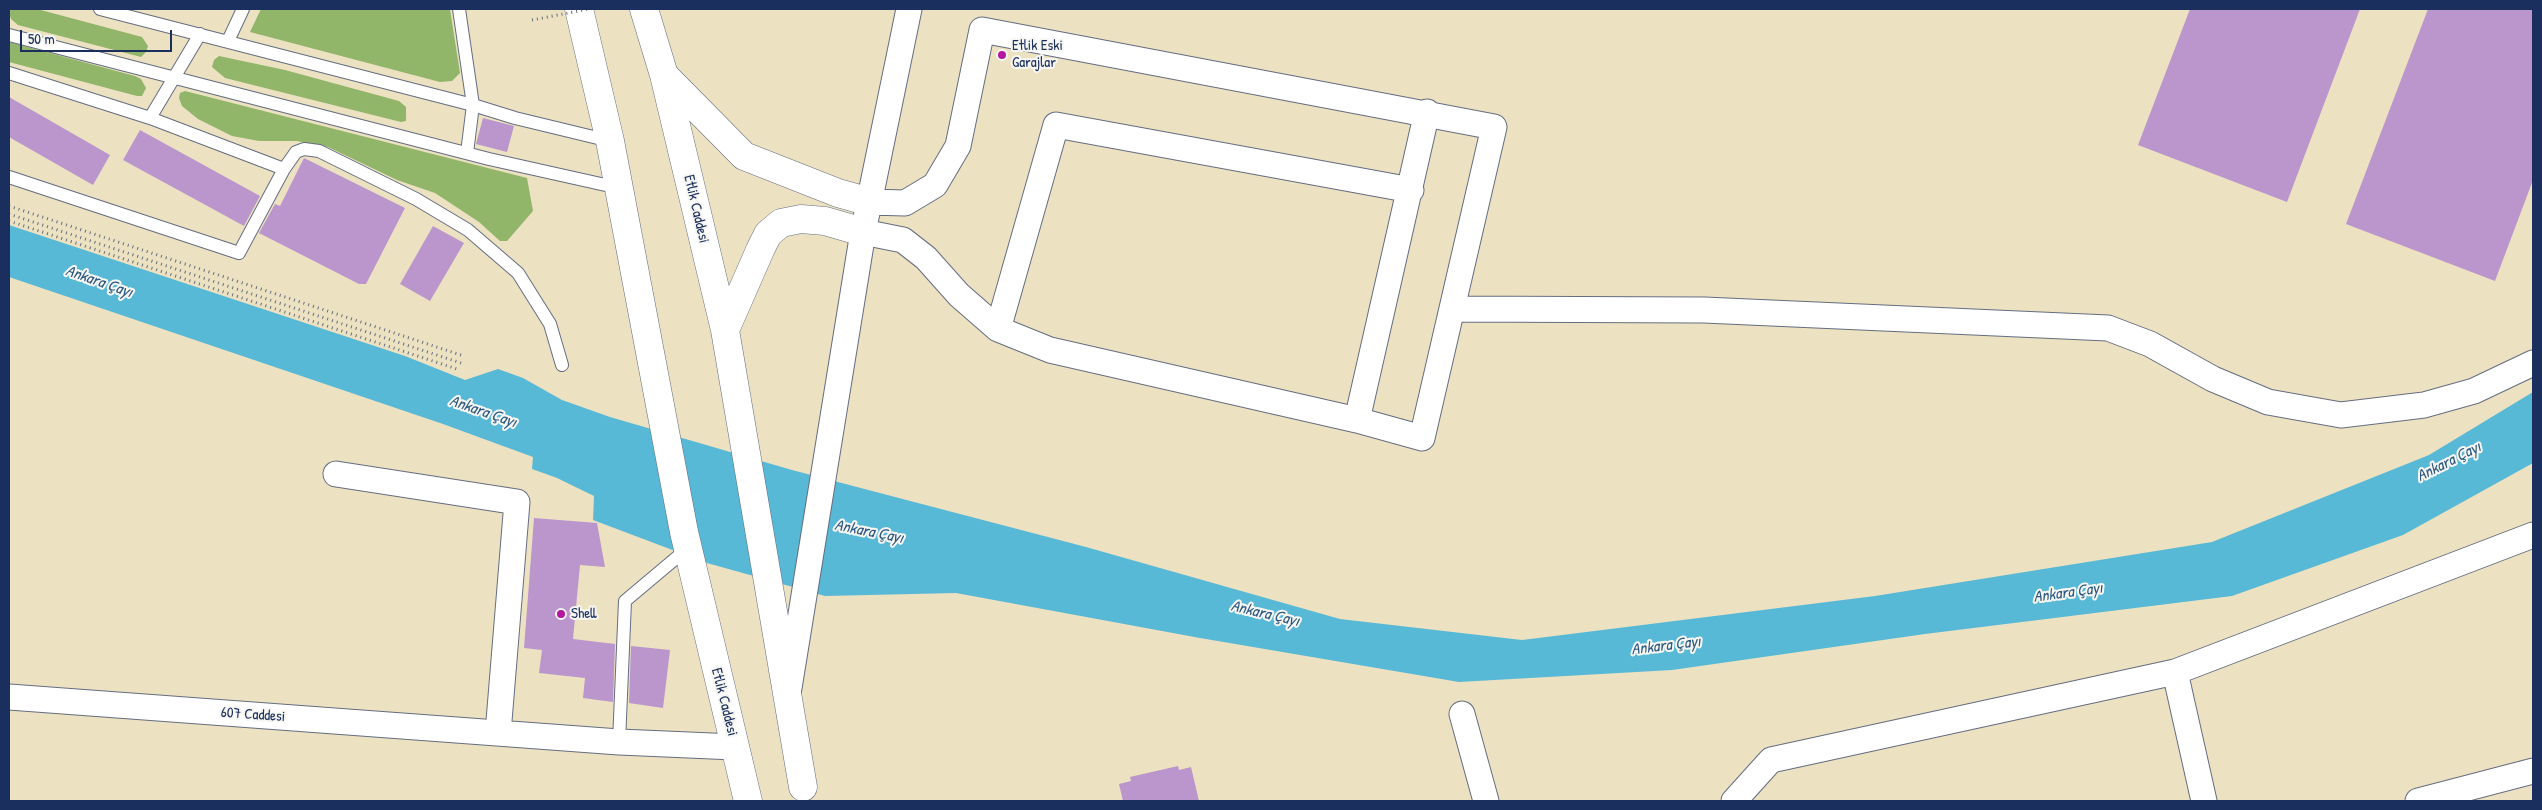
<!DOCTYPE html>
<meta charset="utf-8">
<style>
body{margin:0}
#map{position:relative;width:2542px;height:810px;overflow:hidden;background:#ece1c1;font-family:"Patrick Hand",sans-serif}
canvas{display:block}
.frame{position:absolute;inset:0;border:10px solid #1b2f5e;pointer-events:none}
.scale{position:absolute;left:20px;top:30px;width:152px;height:22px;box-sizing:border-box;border:2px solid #1b2f5e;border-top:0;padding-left:6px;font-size:15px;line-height:18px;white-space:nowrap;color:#1b2f5e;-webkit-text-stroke:4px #f6f6f2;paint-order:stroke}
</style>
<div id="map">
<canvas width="2542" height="810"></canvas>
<div class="frame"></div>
<div class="scale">50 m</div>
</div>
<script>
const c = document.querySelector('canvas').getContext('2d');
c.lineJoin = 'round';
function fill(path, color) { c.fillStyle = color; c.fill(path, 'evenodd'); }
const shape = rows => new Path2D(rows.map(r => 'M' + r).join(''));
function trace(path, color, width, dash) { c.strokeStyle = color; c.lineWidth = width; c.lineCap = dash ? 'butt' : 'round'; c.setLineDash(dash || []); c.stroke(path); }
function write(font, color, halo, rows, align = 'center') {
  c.font = font + ' "Patrick Hand",sans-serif'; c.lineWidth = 4; c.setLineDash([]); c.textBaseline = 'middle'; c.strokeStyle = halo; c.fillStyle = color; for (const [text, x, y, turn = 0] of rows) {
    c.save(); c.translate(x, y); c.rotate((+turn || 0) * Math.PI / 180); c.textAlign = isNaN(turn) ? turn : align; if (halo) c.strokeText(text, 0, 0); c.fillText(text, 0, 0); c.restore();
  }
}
const forest = shape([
 [11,9,37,9,142,37,148,46,146,52,141,57,18,25,11,19,9,13],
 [261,9,450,9,460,73,452,81,440,82,250,32],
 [9,42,135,76,141,79,146,88,142,96,137,96,9,62],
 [219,56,285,70,399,101,406,107,406,121,401,122,225,78,212,67,214,60],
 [185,91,527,178,533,211,507,241,500,241,479,222,435,193,397,180,328,147,297,141,259,141,232,136,198,119,182,106,179,98,180,93]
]);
const water = shape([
 [9,225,405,356,465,380,498,369,523,378,562,400,610,417,792,470,1086,547,1340,619,1522,640,1875,596,2212,542,2429,455,2533,392,2533,463,2403,535,2232,596,1925,634,1672,670,1459,682,1200,638,956,593,825,596,707,563,593,520,594,496,557,478,532,469,533,457,443,424,9,277]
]);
const building = shape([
 [2190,9,2360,9,2287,202,2138,145],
 [2428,9,2533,9,2533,180,2495,281,2346,224],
 [9,97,110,155,93,185,9,137],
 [483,118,514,126,507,152,476,144],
 [140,130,260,196,244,226,123,160],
 [304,158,405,208,366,284,359,284,259,233,275,204,280,206],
 [433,226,464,243,430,301,400,284],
 [534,518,597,523,605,567,580,565,573,639,615,644,613,702,583,698,585,678,539,673,542,650,524,648],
 [631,646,670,650,663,708,629,703],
 [1178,766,1179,770,1191,767,1199,801,1123,801,1119,784,1131,781,1130,777]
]);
const path = shape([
 [9,206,464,356],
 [9,214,461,363],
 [9,221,460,370]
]);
const service = shape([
 [100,9,473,105,515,118,610,141],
 [459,9,473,105,467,153],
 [9,35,489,159,619,188],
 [228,41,243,9],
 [9,73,150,118],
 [284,169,296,152,304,149,319,151,416,199,468,230,518,273,550,324,562,365],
 [9,177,239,253,284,169,150,118,200,34],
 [619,742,625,601,688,548]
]);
const minor = shape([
 [870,202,905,203,935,185,958,146,982,30,1494,127,1422,438,1357,420],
 [863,232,903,240,926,258,959,295,998,329,1050,350,1357,420,1427,112],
 [1452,309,1704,310,2108,328,2150,344,2213,379,2268,402,2341,415,2424,405,2474,391,2533,363],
 [998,329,1056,125,1411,190],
 [336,474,517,502,498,733],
 [2175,672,2204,801],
 [789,688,863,232,909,9],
 [9,697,619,742,735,747],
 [1462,714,1486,801],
 [1734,801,1771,760,2175,672,2533,535],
 [2418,801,2533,771]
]);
const primary = shape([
 [579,9,610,141,684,532,748,801],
 [644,9,664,75,725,330,803,787],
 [664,75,744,156,838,193,870,202],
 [725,330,761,248,768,234,781,223,801,219,825,221,863,232]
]);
const pathBridge = shape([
 [532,20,589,9]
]);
const markers = [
 [1002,55,5,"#b5179e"],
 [561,614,5,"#b5179e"]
];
const poiNames = [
 ["Etlik Eski",1012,46],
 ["Garajlar",1012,63],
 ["Shell",571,614]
];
const streetNames = [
 ["Etlik Caddesi",696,209,77],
 ["Etlik Caddesi",724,702,76],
 ["607 Caddesi",253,715,4]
];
const waterNames = [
 ["Ankara Çayı",99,282,19],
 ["Ankara Çayı",483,412,19],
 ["Ankara Çayı",2449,462,-27],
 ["Ankara Çayı",869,532,11],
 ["Ankara Çayı",2068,593,-8],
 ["Ankara Çayı",1265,614,13],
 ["Ankara Çayı",1666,646,-7]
];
fill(forest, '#91b569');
fill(water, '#58b9d7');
fill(building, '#ba96cd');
trace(service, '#646d81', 14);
trace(minor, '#646d81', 27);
trace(primary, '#646d81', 29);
trace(path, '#646d81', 3, [1, 4]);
trace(service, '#fff', 12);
trace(minor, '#fff', 25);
trace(primary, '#fff', 28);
trace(pathBridge, '#646d81', 3, [1, 4]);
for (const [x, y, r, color] of markers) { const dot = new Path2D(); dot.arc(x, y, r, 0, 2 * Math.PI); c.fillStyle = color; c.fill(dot); trace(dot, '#f6f6f2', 2); }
write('15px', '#1b2f5e', '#f6f6f2', poiNames, 'left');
write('15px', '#1b2f5e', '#f6f6f2', streetNames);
write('italic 16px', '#2d5882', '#f6f6f2', waterNames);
</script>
